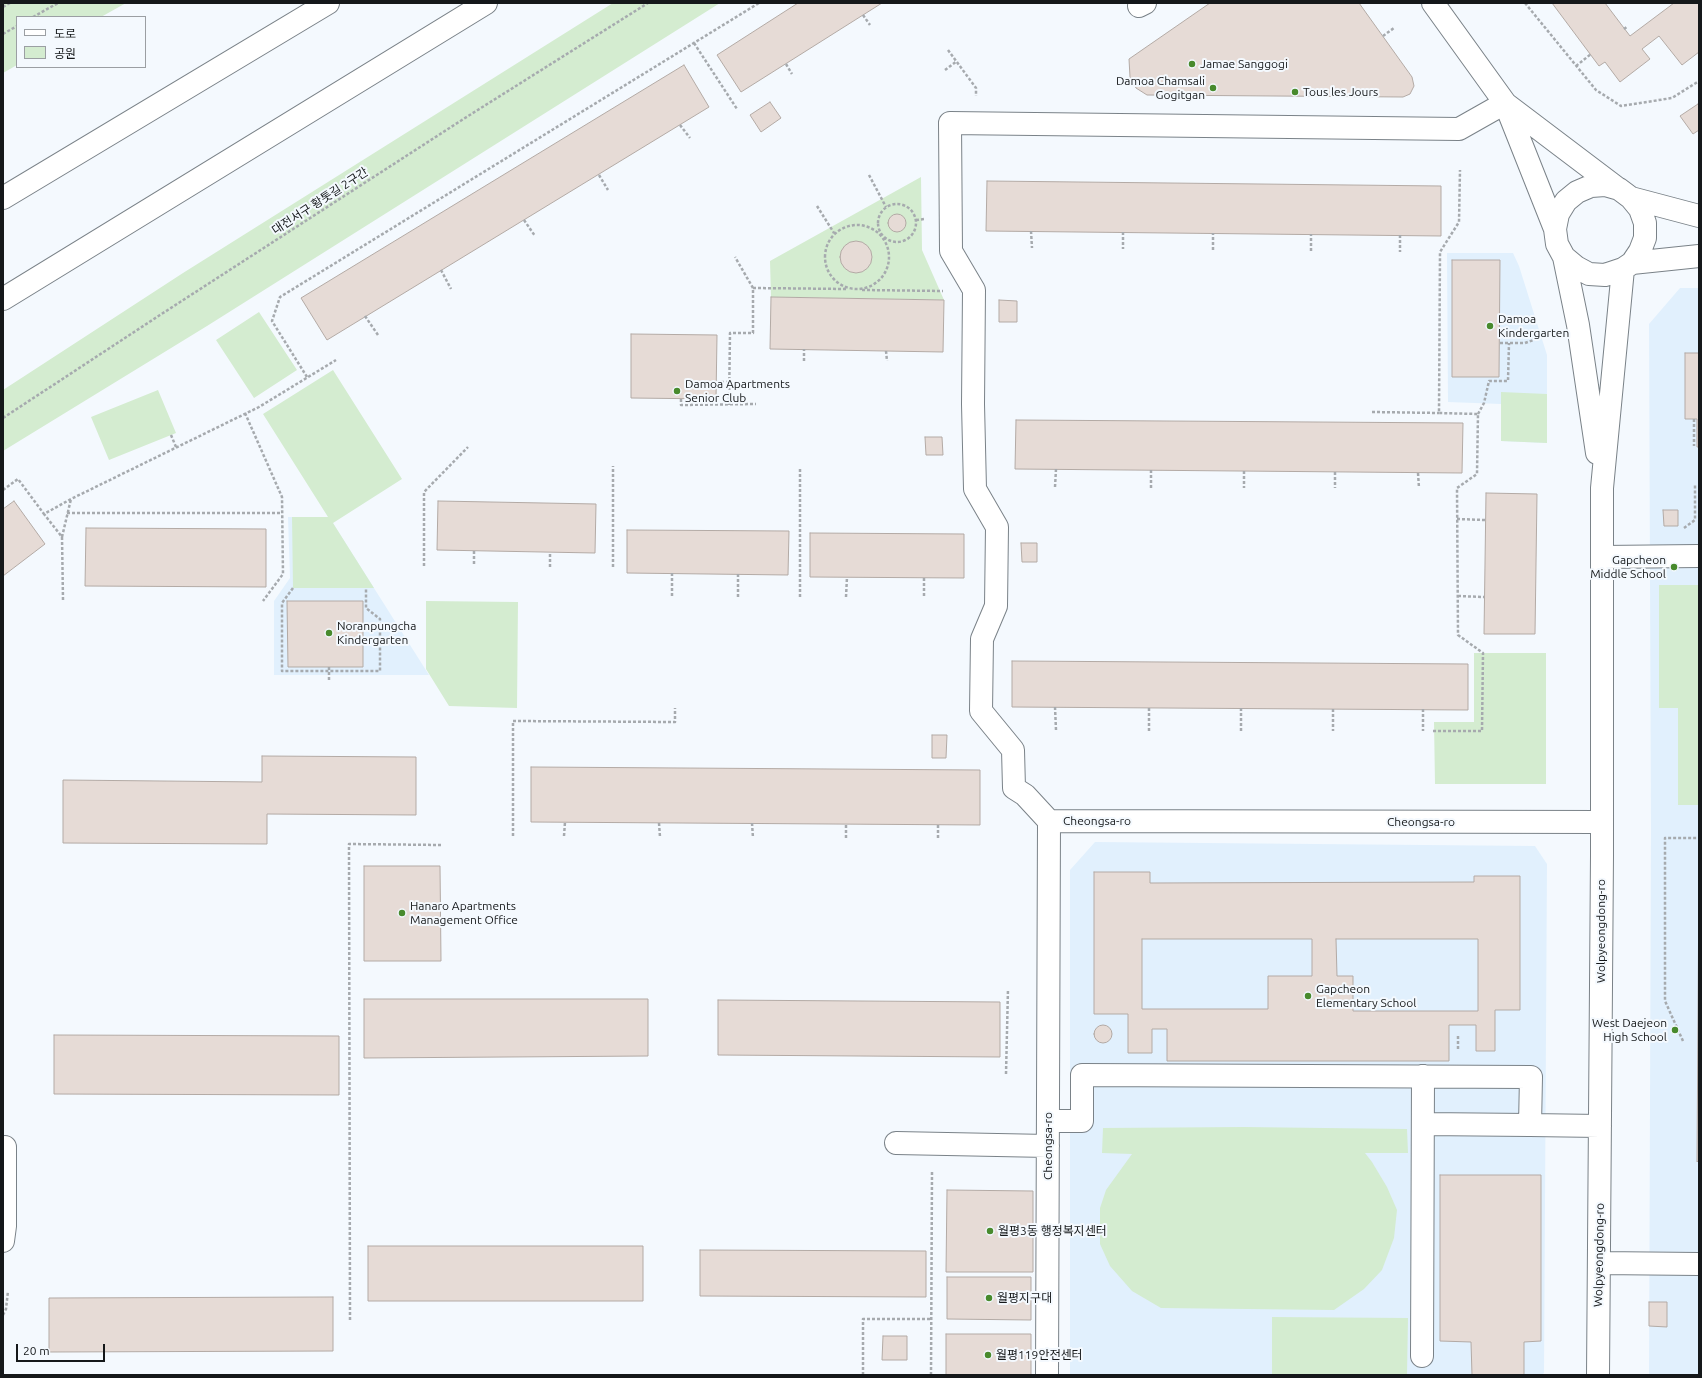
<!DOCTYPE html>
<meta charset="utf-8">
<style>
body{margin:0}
#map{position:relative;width:1702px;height:1378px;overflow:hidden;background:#f4f9fe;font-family:Ubuntu,"Noto Sans KR",sans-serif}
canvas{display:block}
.frame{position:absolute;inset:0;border:4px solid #15181a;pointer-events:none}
.legend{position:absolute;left:16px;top:16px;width:130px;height:52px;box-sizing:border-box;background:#f4f9fe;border:1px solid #9b9fa3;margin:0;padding:5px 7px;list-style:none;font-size:12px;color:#15181a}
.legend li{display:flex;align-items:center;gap:8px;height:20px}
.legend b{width:20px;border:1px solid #9b9fa3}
.scale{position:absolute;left:16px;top:1344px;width:89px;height:18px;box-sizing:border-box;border:2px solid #15181a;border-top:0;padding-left:5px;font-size:12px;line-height:14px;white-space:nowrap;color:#15181a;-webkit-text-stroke:3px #f4f9fe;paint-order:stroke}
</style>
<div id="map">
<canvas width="1702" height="1378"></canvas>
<div class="frame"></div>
<ul class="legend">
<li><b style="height:5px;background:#fff"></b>도로</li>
<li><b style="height:11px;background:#d4ecd0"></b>공원</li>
</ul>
<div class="scale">20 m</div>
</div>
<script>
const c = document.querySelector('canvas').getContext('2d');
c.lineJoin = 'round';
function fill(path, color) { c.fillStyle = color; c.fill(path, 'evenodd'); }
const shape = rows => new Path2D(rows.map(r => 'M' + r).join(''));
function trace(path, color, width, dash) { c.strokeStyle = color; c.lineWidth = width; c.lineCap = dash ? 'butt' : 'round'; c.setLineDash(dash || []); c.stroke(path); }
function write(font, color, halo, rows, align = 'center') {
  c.font = font + ' Ubuntu,"Noto Sans KR",sans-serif'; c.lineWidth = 4; c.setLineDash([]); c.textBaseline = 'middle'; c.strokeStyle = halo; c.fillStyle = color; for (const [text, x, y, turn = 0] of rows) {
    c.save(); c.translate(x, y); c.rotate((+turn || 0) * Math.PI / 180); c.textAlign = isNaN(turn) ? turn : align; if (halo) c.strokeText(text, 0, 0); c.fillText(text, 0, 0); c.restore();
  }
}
const built = shape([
 [1447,253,1513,253,1519,266,1547,355,1547,443,1501,441,1501,404,1448,402],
 [1680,288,1699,288,1699,1375,1649,1375,1651,829,1649,324],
 [288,517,329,517,429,675,274,675,274,601,290,578],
 [1095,842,1535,846,1547,864,1544,1373,1542,1375,1070,1375,1070,870]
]);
const green = shape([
 [3,3,126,3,101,17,17,17,17,65,3,73],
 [613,3,720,3,207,326,3,451,3,390,183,273],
 [921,177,922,250,944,300,771,297,770,261],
 [259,312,297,370,254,398,216,340],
 [333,370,402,479,333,523,374,588,293,588,292,517,328,517,263,414],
 [158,390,176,433,109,460,91,417],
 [1501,392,1547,394,1547,443,1501,441],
 [1659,585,1699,585,1699,805,1678,805,1678,708,1659,708],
 [426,601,518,602,517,708,449,706,426,669],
 [1474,653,1546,653,1546,784,1435,784,1434,722,1474,722],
 [1244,1127,1407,1129,1408,1153,1365,1153,1372,1162,1387,1187,1397,1210,1394,1238,1382,1270,1364,1289,1334,1310,1161,1308,1132,1291,1110,1266,1100,1244,1100,1208,1106,1190,1132,1154,1102,1153,1103,1128],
 [1272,1317,1408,1318,1407,1375,1272,1375]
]);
const building = shape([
 [798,3,882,3,741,92,717,55,798,3],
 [1210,3,1359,3,1412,77,1414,86,1410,94,1403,97,1147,95,1136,88,1130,77,1129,59,1210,3],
 [1552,3,1605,3,1630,36,1674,3,1699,3,1699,52,1682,65,1659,36,1642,49,1650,59,1620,82,1605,62,1599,66,1552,3],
 [684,65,709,107,327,340,301,298,684,65],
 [770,102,781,118,761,132,750,115,770,102],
 [1698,104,1699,106,1699,130,1693,134,1680,116,1698,104],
 [987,181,1441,186,1441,236,986,231,987,181],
 '888 223a9 9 0 1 1 18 0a9 9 0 1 1-18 0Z',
 '840 257a16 16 0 1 1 32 0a16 16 0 1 1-32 0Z',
 [1452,260,1500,260,1499,377,1452,377,1452,260],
 [771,297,944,300,943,352,770,349,771,297],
 [999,300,1017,301,1017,322,999,322,999,300],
 [631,334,717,335,716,399,631,398,631,334],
 [1685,353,1699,353,1699,447,1697,447,1697,419,1685,419,1685,353],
 [1016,420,1463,423,1462,473,1015,469,1016,420],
 [925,437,942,437,943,455,926,455,925,437],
 [1486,493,1537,494,1535,634,1484,634,1486,493],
 [14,501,45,544,3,576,3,509,14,501],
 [438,501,596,504,595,553,437,550,438,501],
 [1663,510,1678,510,1678,526,1664,526,1663,510],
 [86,528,266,529,266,587,85,586,86,528],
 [627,530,789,531,788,575,627,573,627,530],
 [810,533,964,534,964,578,810,577,810,533],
 [1021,543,1037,543,1037,562,1022,562,1021,543],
 [287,601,363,601,363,667,288,667,287,601],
 [1012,661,1468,664,1468,710,1012,707,1012,661],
 [932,735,947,735,946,758,932,758,932,735],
 [262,756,416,757,416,815,267,814,267,844,63,843,63,780,262,782,262,756],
 [531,767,980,770,980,825,531,822,531,767],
 [364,866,440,866,441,961,364,961,364,866],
 [1699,870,1699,1160,1697,1162,1699,870],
 [1094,872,1150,872,1150,883,1474,882,1474,876,1520,876,1520,1010,1495,1010,1495,1051,1476,1051,1476,1025,1449,1025,1449,1061,1167,1061,1167,1029,1152,1029,1152,1053,1128,1053,1128,1014,1094,1014,1094,872],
 [1142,939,1312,939,1312,976,1268,976,1268,1009,1142,1009,1142,939],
 [1336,939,1478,939,1478,1011,1353,1011,1353,976,1337,976,1336,939],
 [364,999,648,999,648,1056,364,1058,364,999],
 [718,1000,1000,1002,1000,1057,718,1055,718,1000],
 '1094 1034a9 9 0 1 1 18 0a9 9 0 1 1-18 0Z',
 [54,1035,339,1036,339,1095,54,1094,54,1035],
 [1440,1175,1541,1175,1541,1341,1524,1342,1524,1375,1472,1375,1471,1342,1440,1341,1440,1175],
 [947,1190,1033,1191,1033,1272,946,1272,947,1190],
 [368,1246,643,1246,643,1301,368,1301,368,1246],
 [700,1250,926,1251,926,1297,700,1296,700,1250],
 [947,1277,1031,1277,1031,1320,947,1319,947,1277],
 [333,1297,333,1351,49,1352,49,1298,333,1297],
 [1649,1302,1667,1302,1667,1327,1649,1326,1649,1302],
 [946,1334,1031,1334,1031,1375,946,1375,946,1334],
 [883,1336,907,1336,907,1360,882,1360,883,1336]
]);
const path = shape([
 [1525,3,1596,90,1621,106,1672,98,1699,81],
 [3,7,10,3],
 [863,15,870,25],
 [33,17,58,3],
 [1624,29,1628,26],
 [3,34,17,26],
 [1383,36,1394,28],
 [694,43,737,109],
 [948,50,976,88,976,96],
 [786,64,792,74],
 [1576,66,1591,54],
 [945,70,957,61],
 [680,125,690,138],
 [599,175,608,190],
 [869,175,886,207],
 '878 223a19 19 0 1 1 38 0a19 19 0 1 1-38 0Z',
 [817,206,834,233],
 [524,220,535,236],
 [916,220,925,219],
 '825 257a32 32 0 1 1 64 0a32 32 0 1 1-64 0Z',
 [1031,231,1032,248],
 [1123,232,1123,249],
 [1400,235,1400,252],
 [1213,250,1213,233],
 [1311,251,1311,234],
 [441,270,451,289],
 [753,288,847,289],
 [862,290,943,291],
 [365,316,378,335],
 [1500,343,1525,343,1553,333],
 [886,351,887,361],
 [804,361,804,349],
 [307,377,272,321,280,297,759,3],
 [716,382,729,382],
 [681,399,681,405,756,404],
 [729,405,730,333,753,333,753,288,735,257],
 [1372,412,1439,413],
 [245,413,282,497,283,574,263,601],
 [1478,414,1484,403,1489,381,1508,381,1509,343],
 [3,418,160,315,465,118,648,3],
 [1694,419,1694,446],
 [171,435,176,447],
 [1151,470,1151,488],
 [1244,471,1244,488],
 [1335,472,1335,488],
 [1418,473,1419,488],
 [1055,487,1056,469],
 [3,490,18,479,44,514],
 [67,513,282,513],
 [1457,519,1485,520],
 [1684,528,1695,520,1695,485],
 [62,537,71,499],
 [474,551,474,566],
 [424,566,424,492,468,447],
 [550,567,550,552],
 [613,567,613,466],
 [738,574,738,597],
 [924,578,924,597],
 [293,588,282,603,282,671,380,671,380,619,366,608,366,588],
 [672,596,672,573],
 [1458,596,1484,597],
 [800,597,800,467],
 [846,597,847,577],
 [63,600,62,537,44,514,71,499,259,407,336,360],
 [329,667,329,680],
 [1055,707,1056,730],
 [1149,708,1149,731],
 [1241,708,1241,731],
 [1333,709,1333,731],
 [1423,709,1423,731],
 [1433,731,1482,731,1483,653,1458,635,1457,488,1477,474,1478,414,1439,413,1440,252,1459,222,1460,170],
 [659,823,660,837],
 [752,823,753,838],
 [938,825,938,839],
 [513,836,513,721,675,722,675,708],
 [564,836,565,822],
 [846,838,846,824],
 [1683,1041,1665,1001,1665,838,1699,838],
 [1458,1049,1458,1036],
 [1006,1074,1008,989],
 [3,1315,6,1309,8,1291],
 [350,1320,349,844,441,845],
 [863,1375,863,1319,931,1319],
 [931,1375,932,1171]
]);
const minor = shape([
 [1433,3,1505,103,1555,229],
 [1139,6,1145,3],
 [1506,104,1617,188],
 [1631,198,1699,216],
 [1564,257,1576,267,1589,274,1605,275,1623,269,1632,263,1640,251,1645,238,1645,223,1640,209,1631,198,1619,189,1605,185,1591,186,1577,192,1566,201,1558,214,1555,229,1557,244,1564,257,1578,325,1597,453],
 [1632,263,1699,256],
 [1602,557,1699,556],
 [1049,821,1025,795,1014,788,1013,750,981,711,982,639,996,606,997,527,975,489,973,404,974,290,951,251,950,123,1459,129,1505,103],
 [1048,1121,1082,1121,1082,1075,1531,1077,1530,1125,1600,1126],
 [1423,1124,1530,1125],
 [896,1143,1048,1146],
 [3,1241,5,1226,5,1147],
 [1599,1263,1699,1264],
 [1422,1356,1423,1076],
 [1047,1375,1049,821,1602,822],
 [1598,1375,1602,855,1602,488,1623,269]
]);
const major = shape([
 [3,198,328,3],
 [3,299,486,3]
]);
const markers = [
 [1192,64,4,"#488a2d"],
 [1213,88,4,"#488a2d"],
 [1295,92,4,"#488a2d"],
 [1490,326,4,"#488a2d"],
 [677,391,4,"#488a2d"],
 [1674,567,4,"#488a2d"],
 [329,633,4,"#488a2d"],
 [402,913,4,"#488a2d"],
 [1308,996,4,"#488a2d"],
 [1675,1030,4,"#488a2d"],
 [990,1231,4,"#488a2d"],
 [989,1298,4,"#488a2d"],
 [988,1355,4,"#488a2d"]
];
const poiNames = [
 ["Jamae Sanggogi",1200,64],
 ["Damoa Chamsali",1205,81,"right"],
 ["Gogitgan",1205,95,"right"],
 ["Tous les Jours",1303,92],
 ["Damoa",1498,319],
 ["Kindergarten",1498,333],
 ["Damoa Apartments",685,384],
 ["Senior Club",685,398],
 ["Gapcheon",1666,560,"right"],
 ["Middle School",1666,574,"right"],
 ["Noranpungcha",337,626],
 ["Kindergarten",337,640],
 ["Hanaro Apartments",410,906],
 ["Management Office",410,920],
 ["Gapcheon",1316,989],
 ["Elementary School",1316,1003],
 ["West Daejeon",1667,1023,"right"],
 ["High School",1667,1037,"right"],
 ["월평3동 행정복지센터",998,1231],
 ["월평지구대",997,1298],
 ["월평119안전센터",996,1355]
];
const streetNames = [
 ["대전서구 황톳길 2구간",320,201,-33],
 ["Cheongsa-ro",1097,821],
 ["Cheongsa-ro",1421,822],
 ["Wolpyeongdong-ro",1601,931,-90],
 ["Cheongsa-ro",1048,1146,-90],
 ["Wolpyeongdong-ro",1599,1255,-89]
];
fill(built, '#e1f0fd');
fill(green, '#d4ecd0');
fill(building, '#e6dbd6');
trace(building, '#b3aaa5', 1);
trace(minor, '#7a8288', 24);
trace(major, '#7a8288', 24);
trace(path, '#a6aaae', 2.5, [3, 2]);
trace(minor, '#fff', 22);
trace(major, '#fff', 22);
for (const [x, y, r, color] of markers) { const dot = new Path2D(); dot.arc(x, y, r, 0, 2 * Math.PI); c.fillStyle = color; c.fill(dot); trace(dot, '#f4f9fe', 1.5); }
write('12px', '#15181a', '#f4f9fe', poiNames, 'left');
write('12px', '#15181a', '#f4f9fe', streetNames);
</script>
